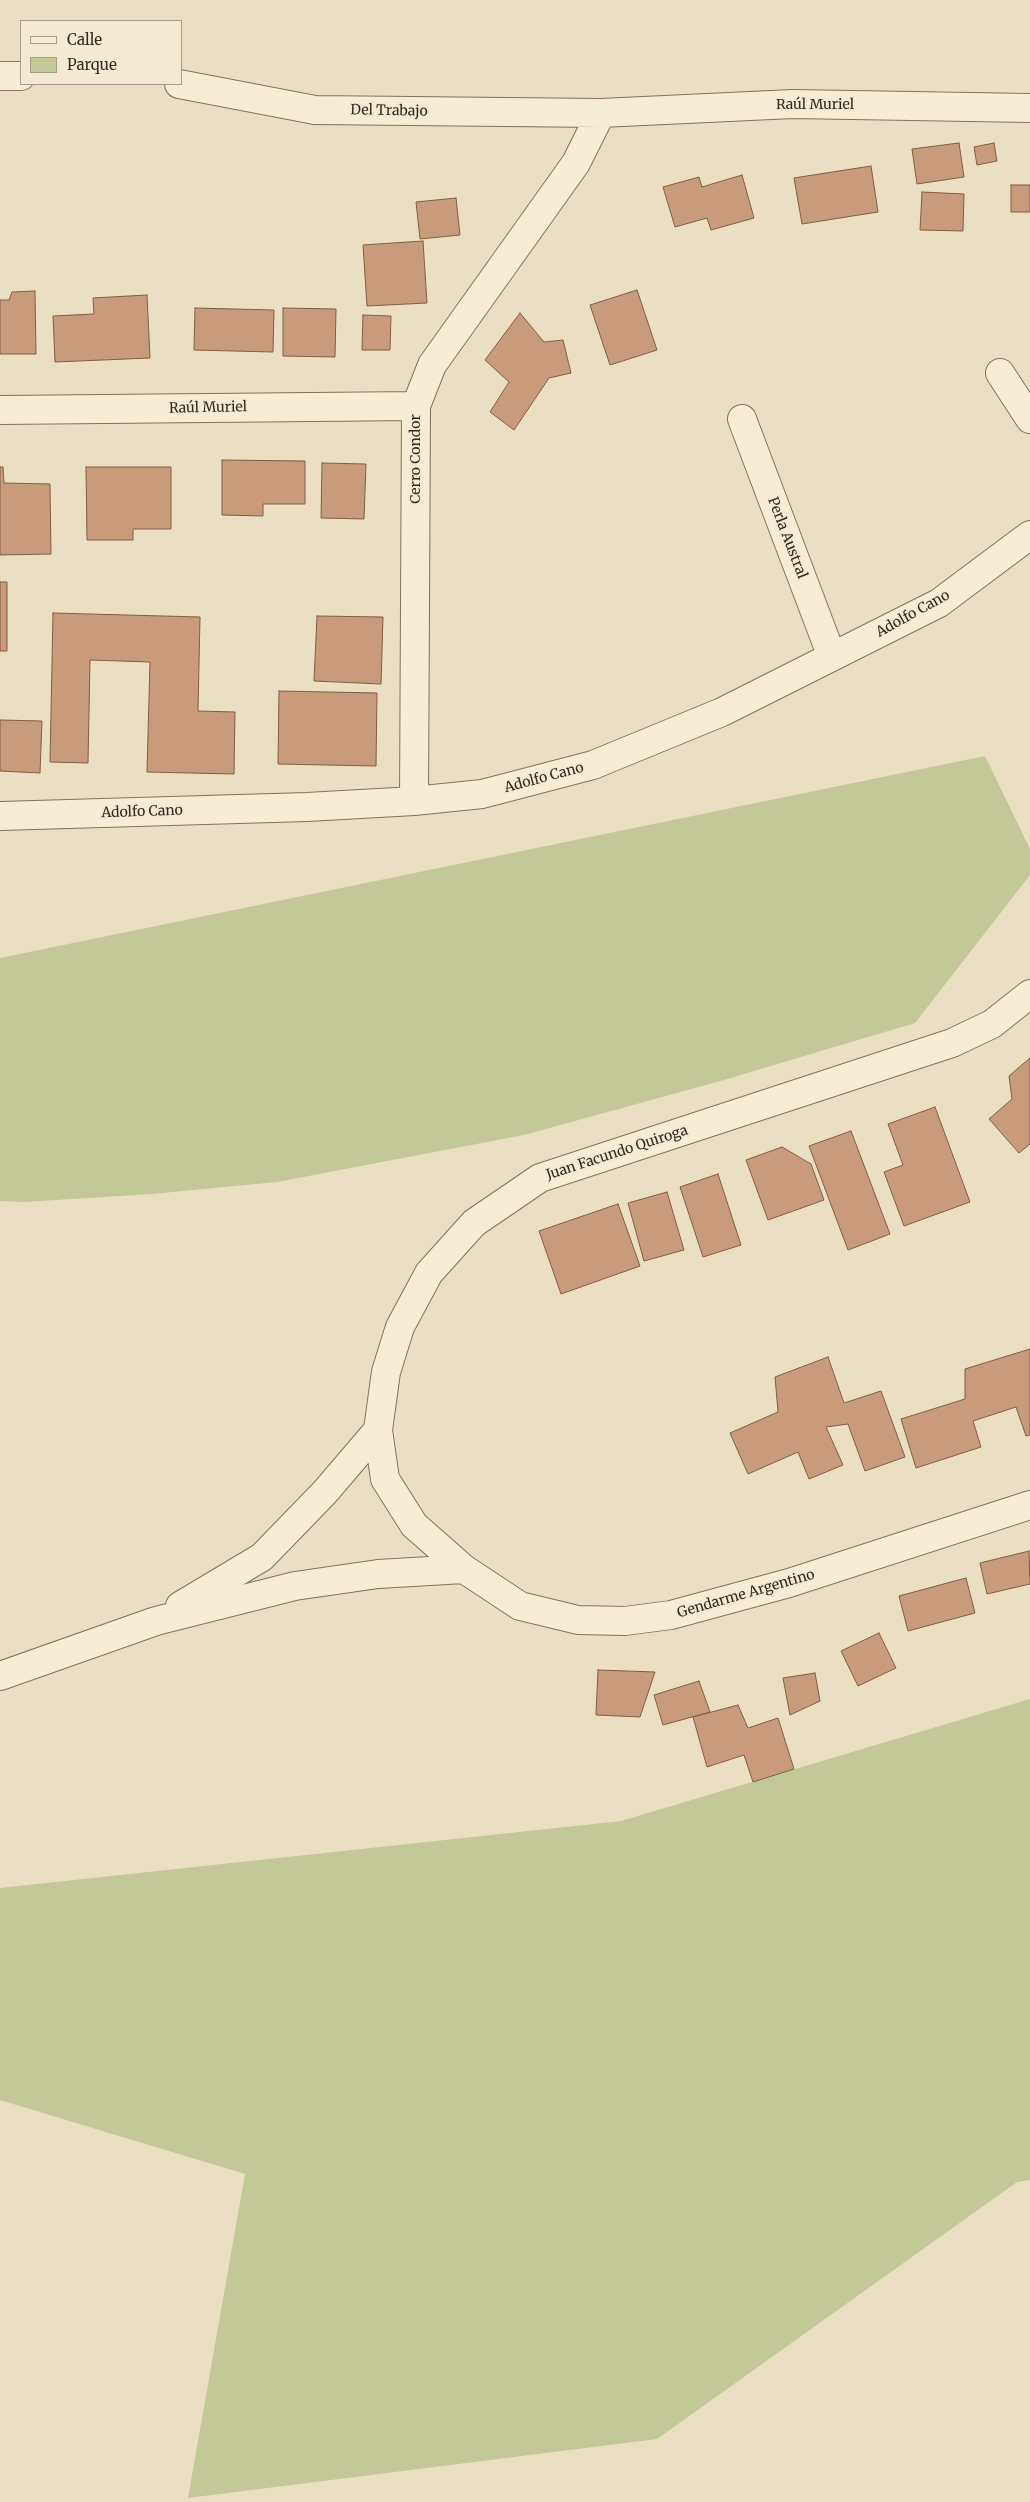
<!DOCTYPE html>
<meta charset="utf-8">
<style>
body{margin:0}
#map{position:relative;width:1030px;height:2502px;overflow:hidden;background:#ebdfc3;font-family:Merriweather,serif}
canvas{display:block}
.legend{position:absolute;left:20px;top:20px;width:162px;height:65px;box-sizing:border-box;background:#f3ead2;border:1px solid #a79d8a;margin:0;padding:6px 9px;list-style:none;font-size:15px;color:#35291e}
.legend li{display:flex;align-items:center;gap:10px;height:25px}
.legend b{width:25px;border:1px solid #a79d8a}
</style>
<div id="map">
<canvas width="1030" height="2502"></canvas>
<ul class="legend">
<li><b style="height:6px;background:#f6edd5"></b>Calle</li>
<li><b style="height:14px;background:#c2c897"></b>Parque</li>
</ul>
</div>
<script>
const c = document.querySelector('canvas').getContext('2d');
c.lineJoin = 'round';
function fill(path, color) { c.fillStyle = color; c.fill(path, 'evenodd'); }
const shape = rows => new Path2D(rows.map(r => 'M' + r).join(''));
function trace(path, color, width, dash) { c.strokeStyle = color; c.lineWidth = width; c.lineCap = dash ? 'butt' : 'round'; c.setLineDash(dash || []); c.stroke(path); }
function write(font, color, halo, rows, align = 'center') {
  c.font = font + ' Merriweather,serif'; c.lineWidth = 4.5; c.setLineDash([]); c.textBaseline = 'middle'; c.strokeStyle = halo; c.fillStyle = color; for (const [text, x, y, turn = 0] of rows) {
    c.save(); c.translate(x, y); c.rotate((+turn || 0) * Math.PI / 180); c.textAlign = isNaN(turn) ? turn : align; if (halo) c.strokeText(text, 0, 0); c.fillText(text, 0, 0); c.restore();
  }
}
const green = shape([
 [985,756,1030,849,1030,875,915,1023,724,1080,524,1135,277,1182,152,1194,24,1202,0,1201,0,958],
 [1030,1699,1030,2180,1017,2182,657,2439,188,2498,245,2174,0,2100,0,1888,621,1821]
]);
const building = shape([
 [959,143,964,177,917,184,912,149,959,143],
 [994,143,997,161,977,165,974,147,994,143],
 [871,166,878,212,802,224,794,178,871,166],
 [742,175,754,218,711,230,707,218,675,227,663,187,699,177,702,187,742,175],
 [1011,185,1030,185,1030,212,1011,212,1011,185],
 [922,192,964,194,963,231,920,230,922,192],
 [456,198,460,235,420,239,416,202,456,198],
 [423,241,427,303,367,306,363,245,423,241],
 [637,290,657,350,610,365,590,305,637,290],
 [35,291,36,354,0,354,0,300,9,300,12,292,35,291],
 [147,295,150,358,55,362,53,316,94,314,93,298,147,295],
 [195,308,274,310,273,352,194,350,195,308],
 [283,308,336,309,335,357,283,356,283,308],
 [520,313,544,342,563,340,571,373,549,378,514,430,490,412,509,382,485,360,520,313],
 [363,315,391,316,390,350,362,350,363,315],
 [222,460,305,461,305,504,263,504,263,516,222,515,222,460],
 [322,463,366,464,364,519,321,518,322,463],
 [0,467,3,467,4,483,50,484,51,554,0,555,0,467],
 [86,467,171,467,171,529,133,529,133,540,87,540,86,467],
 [0,582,7,582,7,651,0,651,0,582],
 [53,613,200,617,198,711,235,712,234,774,147,772,150,662,90,660,88,763,50,762,53,613],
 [317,616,383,617,381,684,314,681,317,616],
 [279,691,377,693,376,766,278,764,279,691],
 [0,720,42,721,40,773,0,771,0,720],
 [1030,1058,1030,1144,1019,1153,989,1119,1012,1099,1009,1076,1030,1058],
 [935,1107,970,1202,904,1226,884,1172,903,1165,888,1124,935,1107],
 [851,1131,890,1234,848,1250,809,1146,851,1131],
 [782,1147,811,1164,824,1200,768,1220,746,1160,782,1147],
 [718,1174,741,1245,703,1257,680,1187,718,1174],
 [667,1192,684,1250,644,1261,628,1203,667,1192],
 [618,1204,640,1266,561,1294,539,1231,618,1204],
 [1030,1349,1030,1435,1026,1436,1016,1407,973,1421,981,1447,916,1468,901,1419,965,1399,965,1369,1030,1349],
 [828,1357,844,1403,881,1391,905,1457,865,1471,848,1424,826,1427,843,1465,809,1479,798,1452,748,1474,730,1433,778,1412,775,1377,828,1357],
 [1029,1551,1030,1584,987,1594,980,1563,1029,1551],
 [966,1578,975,1613,908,1631,899,1596,966,1578],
 [879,1633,896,1668,858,1686,841,1651,879,1633],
 [598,1670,655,1672,640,1717,596,1715,598,1670],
 [815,1673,820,1701,790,1715,783,1678,815,1673],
 [699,1681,710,1712,663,1725,654,1695,699,1681],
 [738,1705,748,1728,778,1718,794,1769,753,1782,744,1755,707,1767,693,1717,738,1705]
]);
const minor = shape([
 [0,76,21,76],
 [179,84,315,110,601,113,793,104,1030,108],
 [1000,373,1030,419],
 [0,410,416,406],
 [742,419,832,657],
 [414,801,416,406,432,365,576,163,601,113],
 [0,816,307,807,414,801,482,794,593,765,722,712,939,603,1030,535],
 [1030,994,992,1024,952,1043,540,1178,474,1223,429,1273,400,1327,386,1372,378,1430,385,1479,414,1525,464,1569,520,1606,578,1620,625,1621,671,1615,789,1583,1030,1505],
 [180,1606,262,1557,325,1492,378,1430],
 [0,1676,156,1621,295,1586,378,1574,464,1569]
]);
const streetNames = [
 ["Raúl Muriel",815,105],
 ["Del Trabajo",389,111,1],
 ["Raúl Muriel",208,408,-1],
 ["Cerro Condor",416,459,-90],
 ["Perla Austral",787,538,69],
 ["Adolfo Cano",913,614,-29],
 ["Adolfo Cano",544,778,-15],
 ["Adolfo Cano",142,812,-2],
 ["Juan Facundo Quiroga",617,1153,-18],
 ["Gendarme Argentino",746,1594,-16]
];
fill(green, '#c2c897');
fill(building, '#c79b7b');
trace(building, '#825c42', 1);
trace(minor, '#84715b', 30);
trace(minor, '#f6edd5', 28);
write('14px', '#35291e', '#f3ead2', streetNames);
</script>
